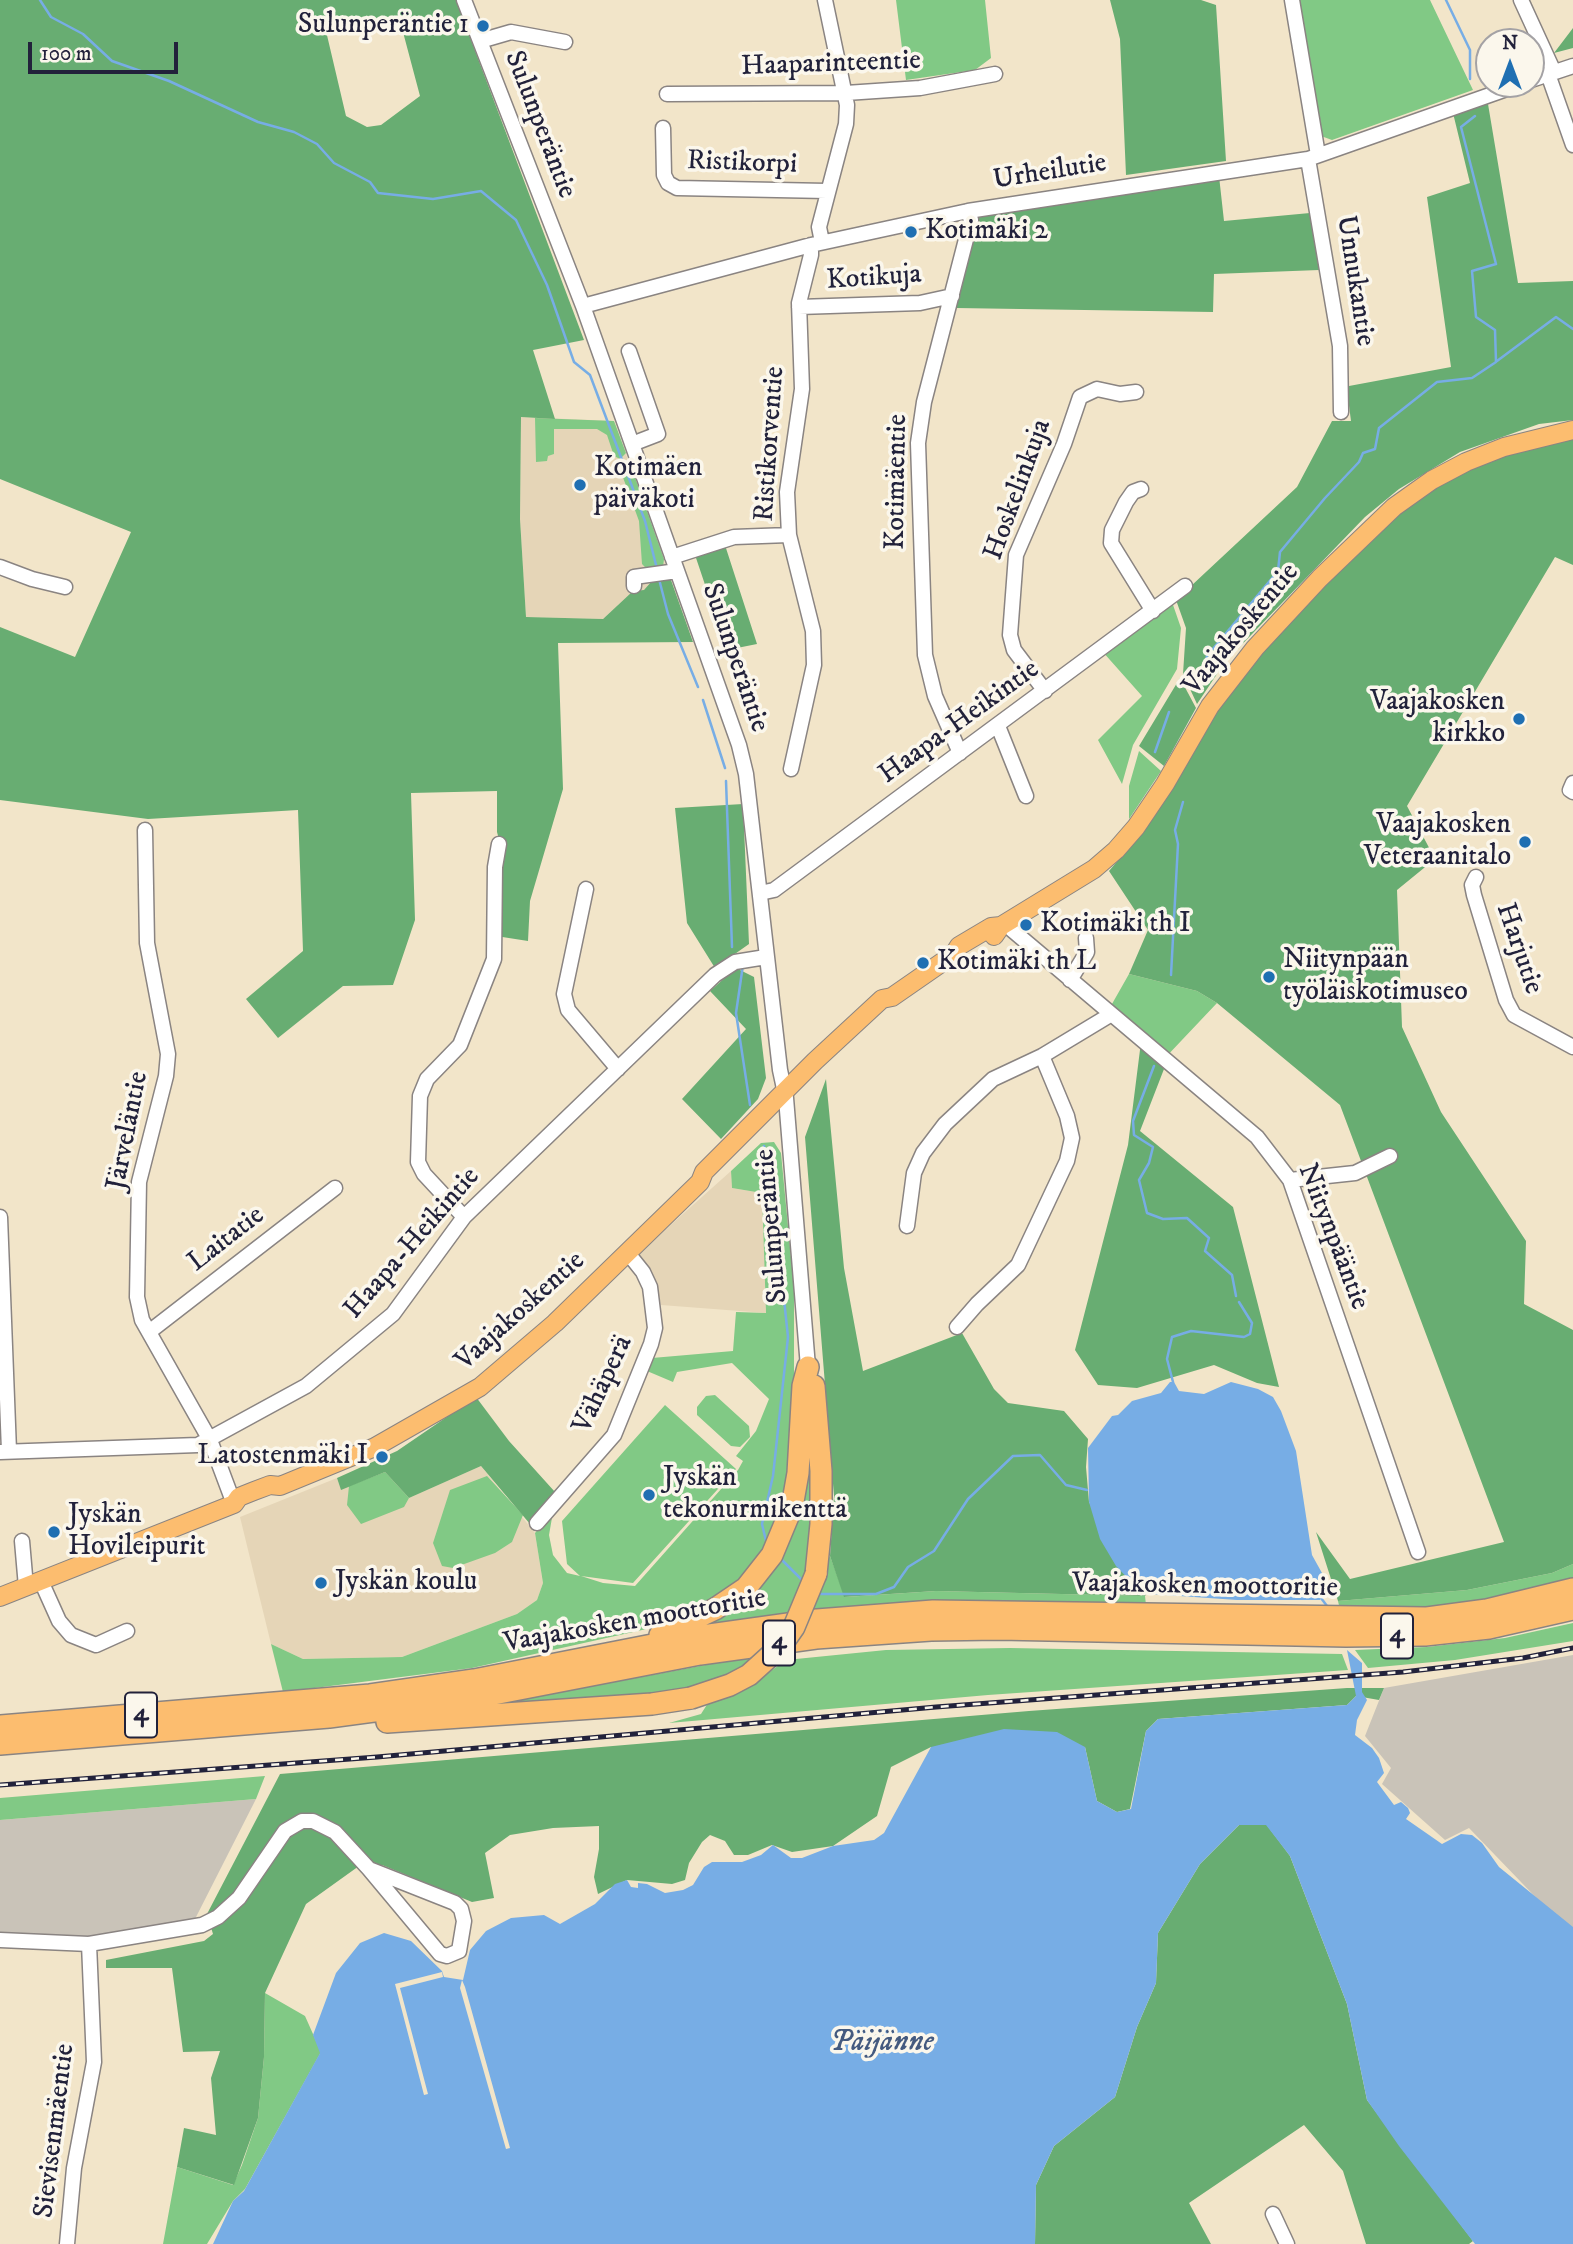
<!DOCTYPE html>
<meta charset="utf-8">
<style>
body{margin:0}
#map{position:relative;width:1573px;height:2244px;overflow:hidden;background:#f2e5c9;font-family:"IM FELL DW Pica",serif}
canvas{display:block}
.north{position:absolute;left:1475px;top:28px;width:70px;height:70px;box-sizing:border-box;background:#fbf7ec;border:2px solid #a4a2a5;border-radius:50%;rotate:0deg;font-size:19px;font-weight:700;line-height:28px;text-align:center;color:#22223b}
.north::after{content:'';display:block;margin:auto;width:24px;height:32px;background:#1f6fb2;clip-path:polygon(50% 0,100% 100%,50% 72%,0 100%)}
.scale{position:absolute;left:28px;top:42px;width:150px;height:32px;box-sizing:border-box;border:4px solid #22223b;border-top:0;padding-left:9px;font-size:21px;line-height:24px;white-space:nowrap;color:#22223b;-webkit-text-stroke:5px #fbf7ec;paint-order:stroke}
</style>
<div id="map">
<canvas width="1573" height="2244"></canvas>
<div class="north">N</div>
<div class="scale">100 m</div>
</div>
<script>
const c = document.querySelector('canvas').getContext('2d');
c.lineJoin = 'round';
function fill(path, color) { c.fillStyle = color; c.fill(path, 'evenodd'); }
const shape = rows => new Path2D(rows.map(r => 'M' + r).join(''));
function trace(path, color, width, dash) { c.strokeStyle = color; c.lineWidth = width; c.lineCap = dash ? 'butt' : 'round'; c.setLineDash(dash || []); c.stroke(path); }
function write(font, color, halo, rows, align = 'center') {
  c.font = font + ' "IM FELL DW Pica",serif'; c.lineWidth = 7; c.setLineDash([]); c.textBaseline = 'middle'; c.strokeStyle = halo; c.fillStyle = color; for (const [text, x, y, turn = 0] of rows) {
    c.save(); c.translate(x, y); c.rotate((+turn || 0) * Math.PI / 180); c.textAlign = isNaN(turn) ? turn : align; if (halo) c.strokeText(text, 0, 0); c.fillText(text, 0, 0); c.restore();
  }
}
const built = shape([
 [521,417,614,421,671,580,662,578,644,590,633,591,603,619,526,617,520,519],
 [731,1171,732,1188,762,1193,766,1313,661,1305,656,1284,637,1255],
 [481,1466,535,1533,543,1583,537,1600,517,1614,402,1657,303,1659,271,1644,240,1517,337,1478,341,1489,385,1472,409,1498]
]);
const industrial = shape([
 [1573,1655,1573,1936,1469,1828,1445,1840,1382,1784,1391,1768,1365,1736,1384,1688],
 [256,1799,194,1921,88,1938,0,1935,0,1820]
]);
const green = shape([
 [896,0,985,0,991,58,975,70,906,80],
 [1297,0,1430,0,1473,90,1332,140,1321,136],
 [535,418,614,421,626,453,620,459,614,456,607,435,597,429,554,429,554,454,548,456,547,461,536,462],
 [624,466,631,466,664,559,663,567,647,569,642,564,639,521,621,472],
 [1172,602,1181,628,1177,669,1133,745,1122,784,1098,740,1142,696,1102,651],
 [1139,751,1161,771,1129,819,1129,786],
 [1129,974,1197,991,1217,1003,1164,1059,1108,1011],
 [774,1142,781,1153,794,1289,794,1439,784,1505,772,1538,755,1566,732,1587,684,1616,651,1628,472,1668,283,1692,271,1644,303,1659,402,1657,517,1614,537,1600,543,1583,535,1533,553,1512,549,1535,553,1555,567,1573,580,1576,567,1564,562,1521,665,1405,736,1469,633,1583,581,1576,603,1583,635,1586,738,1470,743,1461,736,1456,756,1431,769,1399,732,1363,677,1372,673,1382,647,1371,652,1358,733,1351,736,1312,766,1313,762,1193,732,1188,731,1171,761,1143],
 [807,1388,825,1563,830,1556,845,1597,936,1591,1145,1596,1146,1605,692,1627,777,1556],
 [715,1395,749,1426,750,1437,740,1447,731,1446,697,1415,697,1407,706,1396],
 [385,1472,409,1498,404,1507,361,1524,347,1505,349,1486],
 [487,1476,523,1515,512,1542,495,1553,453,1568,442,1566,433,1543,450,1490],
 [1573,1564,1573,1578,1496,1599,1453,1606,1340,1610,1338,1601,1467,1590,1552,1573],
 [1573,1623,1573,1641,1455,1660,1368,1668,1355,1650,1427,1647,1505,1638],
 [1010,1648,1342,1654,1348,1670,988,1695,669,1723,701,1714,708,1703,746,1689,786,1660,886,1650],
 [764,1654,746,1669,681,1692,459,1711],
 [265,1776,256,1799,0,1820,0,1798],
 [265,1993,305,2016,321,2052,245,2189,233,2201,207,2244,163,2244,177,2167,233,2185,242,2165,258,2118,264,2057]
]);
const forest = shape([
 [0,0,456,0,584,340,533,350,555,419,521,417,520,519,526,617,603,619,633,591,644,590,652,581,662,578,671,580,693,642,558,643,563,789,530,901,528,941,496,936,500,843,497,832,497,791,411,793,415,920,393,985,343,986,278,1038,246,999,303,951,298,810,148,819,0,800,0,627,75,657,131,532,0,479],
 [399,17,420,96,381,125,367,127,346,116,326,31],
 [1110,0,1201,0,1216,5,1226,161,1126,175,1120,39],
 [1573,28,1573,48,1554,53],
 [1488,104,1518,283,1573,281,1573,420,1539,424,1460,452,1399,489,1365,517,1225,662,1197,704,1183,674,1186,628,1176,600,1297,487,1332,421,1351,421,1347,390,1349,386,1451,367,1427,197,1470,183,1453,113],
 [1219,176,1224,221,1310,213,1319,270,1214,274,1213,312,956,308,977,211],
 [1573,436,1573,565,1555,557,1407,806,1435,859,1397,890,1402,1027,1441,1112,1526,1241,1524,1304,1573,1330,1573,1564,1552,1573,1467,1590,1338,1601,1316,1532,1350,1579,1504,1542,1340,1105,1217,1003,1197,991,1129,974,1148,930,1109,871,1143,831,1215,710,1259,652,1396,511,1468,467],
 [724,542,757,644,727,650,694,552],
 [1180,678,1196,708,1164,766,1139,746],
 [743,804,749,944,715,968,687,923,675,808],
 [736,968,754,977,766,1078,758,1099,721,1139,682,1099,746,1029,710,991],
 [1141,1042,1164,1069,1140,1131,1233,1207,1279,1387,1257,1383,1214,1365,1137,1388,1098,1385,1075,1350,1128,1145],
 [826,1079,844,1268,863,1371,962,1333,994,1389,1008,1403,1064,1411,1088,1439,1086,1467,1089,1502,1138,1589,1147,1593,1145,1596,936,1591,844,1597,830,1556,834,1496,805,1137],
 [476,1397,509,1441,555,1492,530,1524,481,1466,409,1498,385,1472,341,1490,337,1478,397,1451],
 [1347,1688,1384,1688,1379,1700,1356,1696,1347,1705,1158,1719,1146,1731,1130,1809,1117,1812,1097,1801,1085,1747,931,1747,891,1767,877,1816,833,1846,792,1852,772,1845,748,1855,734,1855,725,1841,710,1835,702,1842,689,1863,685,1880,672,1884,627,1880,598,1894,594,1877,599,1849,599,1826,553,1828,510,1835,485,1853,494,1898,472,1902,382,1865,359,1866,306,1904,265,1993,264,2057,258,2118,234,2185,177,2167,184,2128,216,2135,211,2078,220,2051,183,2052,172,1968,106,1968,106,1960,204,1941,213,1934,207,1914,280,1774,1029,1711],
 [1239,1825,1267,1825,1290,1856,1347,2004,1367,2100,1473,2241,1469,2244,1366,2244,1343,2171,1304,2125,1189,2203,1211,2244,1035,2244,1036,2185,1054,2146,1115,2097,1137,2027,1156,1983,1158,1933,1200,1864]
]);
const water = shape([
 [1170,1382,1174,1382,1179,1391,1204,1394,1231,1382,1258,1389,1273,1397,1281,1411,1296,1451,1312,1555,1332,1591,1330,1595,1324,1594,1320,1600,1237,1600,1151,1594,1138,1589,1116,1566,1100,1539,1089,1502,1088,1448,1112,1416,1118,1415,1132,1401,1161,1393],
 [1347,1650,1362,1663,1362,1692,1367,1700,1357,1720,1355,1735,1372,1748,1379,1758,1384,1773,1377,1782,1394,1805,1401,1802,1408,1808,1410,1813,1406,1819,1442,1844,1461,1834,1472,1835,1482,1843,1499,1867,1573,1927,1573,2244,1475,2244,1399,2146,1367,2100,1347,2004,1290,1856,1266,1825,1239,1825,1200,1864,1158,1933,1156,1983,1137,2027,1115,2097,1054,2146,1036,2185,1035,2244,213,2244,233,2201,244,2191,320,2053,313,2035,336,1973,360,1943,384,1933,411,1941,442,1971,444,1977,463,1980,470,1950,486,1931,511,1918,544,1915,560,1924,595,1904,615,1884,627,1880,631,1887,638,1888,638,1883,647,1884,665,1893,683,1890,693,1885,704,1867,712,1862,742,1862,761,1855,773,1845,791,1858,802,1858,833,1846,874,1840,884,1833,931,1747,1004,1729,1057,1732,1085,1747,1097,1801,1117,1812,1131,1809,1146,1731,1158,1719,1347,1705,1356,1696]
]);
const pier = shape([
 [442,1972,443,1977,400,1988,428,2094,424,2095,395,1984],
 [462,1980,465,1987,510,2148,506,2149,460,1988]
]);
const stream = shape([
 [40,0,51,17,83,34,112,61,169,81,258,122,294,132,317,144,334,163,370,182,378,193,433,199,481,191,516,220,547,285,574,362,590,375,645,521,657,569],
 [1446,0,1470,50,1470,79],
 [1497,361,1556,317,1573,329],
 [659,579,668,614,698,687],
 [1203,676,1207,656,1278,571,1280,552,1325,498,1359,462,1363,453,1375,449,1379,428,1437,382,1472,378,1496,362,1495,330,1476,317,1472,271,1496,264,1461,127,1475,116],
 [703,700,725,768],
 [1155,752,1169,712],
 [726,781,732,947],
 [743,965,736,1013,750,1105],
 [1171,975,1178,844,1175,830,1183,802],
 [1154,1066,1133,1121,1134,1135,1153,1147,1149,1163,1139,1180,1147,1213,1163,1219,1187,1218,1209,1238,1205,1251,1232,1275,1236,1296],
 [764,1146,773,1196,788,1337,773,1476,762,1524,766,1541],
 [1173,1382,1167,1359,1172,1337,1191,1331,1244,1337,1250,1334,1252,1323,1239,1302],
 [782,1560,804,1582],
 [821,1594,876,1594,894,1587,908,1567,934,1551,968,1499,1013,1456,1040,1455,1066,1485,1087,1490],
 [1321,1598,1327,1606]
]);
const minor = shape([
 [464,0,583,306,739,745,746,774,780,1070,786,1098,808,1367],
 [1292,0,1318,155],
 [1521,0,1554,72],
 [480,41,511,32,565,42],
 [1548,74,1573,145],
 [1531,80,1573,66],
 [667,94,846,93,920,88,995,74],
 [663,128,664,175,668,183,677,188,827,191],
 [1308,159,1340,346,1341,412],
 [822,242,819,227,846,124,847,105,825,0],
 [583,306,811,245,968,211,1308,159,1521,84],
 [799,307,920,303,952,296],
 [629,351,658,434,632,444],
 [1141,489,1133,492,1126,502,1112,530,1111,543,1153,611],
 [672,557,734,537,789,535],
 [0,567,32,579,65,587],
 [634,586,634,577,677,571],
 [1045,691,1014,650,1010,635,1016,555,1064,444,1080,397,1097,389,1120,394,1136,392],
 [998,726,1026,796],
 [960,753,935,696,925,655,918,443,924,402,971,220,968,211],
 [791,769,814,665,813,631,789,535,787,492,802,389,799,303,811,255,811,245],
 [1573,783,1570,790,1573,792],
 [145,830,147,943,168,1054,166,1076,139,1182,137,1297,142,1320,210,1440,234,1504],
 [1476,877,1472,885,1474,895,1506,1000,1514,1015,1573,1047],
 [586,889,564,994,568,1010,618,1069],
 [760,893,774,890,1185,586],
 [1005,924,1257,1137,1290,1180,1418,1552],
 [1070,980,1087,952,1086,938],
 [1290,1180,1355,1173,1390,1156],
 [0,1217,9,1451],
 [464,1217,424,1174,418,1162,420,1096,427,1079,460,1045,494,959,495,867,499,844],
 [907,1226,914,1173,923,1153,945,1124,993,1079,1042,1056,1110,1015],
 [957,1327,977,1304,1018,1265,1067,1161,1072,1138,1067,1116,1042,1056],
 [149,1332,335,1188],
 [0,1452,198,1445,306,1386,393,1314,464,1217,715,975,735,962,766,957],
 [537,1523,614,1435,651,1344,655,1328,650,1287,643,1272,627,1252],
 [22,1541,26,1587],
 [41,1581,59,1621,71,1635,96,1645,127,1631],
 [0,1940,89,1944,94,2062,74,2168,67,2244],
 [89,1944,202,1925,218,1917,239,1898,285,1831,302,1821,313,1821,335,1832,369,1869,455,1903,461,1909,464,1921,459,1951,447,1956,440,1954,369,1869],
 [1273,2214,1287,2244]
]);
const major = shape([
 [994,936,1001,926,1094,869,1116,850,1136,827,1165,784,1210,706,1255,648,1320,578,1394,507,1432,480,1466,462,1504,447,1573,430],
 [0,1597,234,1504,239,1497,254,1491,270,1485,280,1486,375,1447,480,1387,555,1323,700,1182,704,1172,815,1061,882,999,892,997,954,954,959,946,991,927,1001,926]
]);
const highway = shape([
 [814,1386,821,1471,821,1524,816,1574],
 [660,1635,715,1609,746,1588,772,1555,792,1507,798,1473,803,1386,808,1367],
 [387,1722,652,1704,691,1698],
 [0,1726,370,1695,474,1680,688,1638,817,1620,933,1611,1427,1618,1487,1610,1573,1589],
 [0,1744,329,1717,478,1697,700,1654,816,1638,931,1630,999,1629,1346,1636,1425,1635,1489,1628,1573,1609]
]);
const rail = shape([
 [0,1785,377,1757,936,1707,1403,1672,1523,1658,1573,1648]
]);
const highwayBridge = shape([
 [691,1698,730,1685,749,1675,780,1647,794,1627,816,1574]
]);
const markers = [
 [483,26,7,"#1f6fb2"],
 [911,232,7,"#1f6fb2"],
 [580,485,7,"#1f6fb2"],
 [1519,719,7,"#1f6fb2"],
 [1525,842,7,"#1f6fb2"],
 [1026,925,7,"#1f6fb2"],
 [923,963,7,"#1f6fb2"],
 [1269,977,7,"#1f6fb2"],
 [382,1457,7,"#1f6fb2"],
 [649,1495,7,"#1f6fb2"],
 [54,1532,7,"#1f6fb2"],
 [321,1583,7,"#1f6fb2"]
];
const shields = [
 [1397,1636,32],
 [779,1643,32],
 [141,1715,32]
];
const shieldNames = [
 ["4",1397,1636],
 ["4",779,1643],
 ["4",141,1715]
];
const poiNames = [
 ["Sulunperäntie 1",469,26,"right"],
 ["Kotimäki 2",925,232],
 ["Kotimäen",594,469],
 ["päiväkoti",594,501],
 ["Vaajakosken",1505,703,"right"],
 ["kirkko",1505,735,"right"],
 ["Vaajakosken",1511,826,"right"],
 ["Veteraanitalo",1511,858,"right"],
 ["Kotimäki th I",1040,925],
 ["Niitynpään",1283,961],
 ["työläiskotimuseo",1283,993],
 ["Kotimäki th L",937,963],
 ["Latostenmäki I",368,1457,"right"],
 ["Jyskän",663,1479],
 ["tekonurmikenttä",663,1511],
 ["Jyskän",68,1516],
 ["Hovileipurit",68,1548],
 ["Jyskän koulu",335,1583]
];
const streetNames = [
 ["Haaparinteentie",831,65,-2],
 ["Sulunperäntie",539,125,69],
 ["Ristikorpi",742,164,2],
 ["Urheilutie",1050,173,-9],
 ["Kotikuja",874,279,-4],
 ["Unnukantie",1354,281,81],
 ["Ristikorventie",771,444,-86],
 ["Kotimäentie",898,482,-89],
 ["Hoskelinkuja",1019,490,-70],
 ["Vaajakoskentie",1242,630,-50],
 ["Sulunperäntie",734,658,71],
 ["Haapa-Heikintie",960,723,-36],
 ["Harjutie",1518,949,71],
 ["Järveläntie",129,1131,-79],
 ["Sulunperäntie",773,1226,-95],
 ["Niitynpääntie",1332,1237,69],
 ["Laitatie",227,1240,-38],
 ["Haapa-Heikintie",413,1244,-49],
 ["Vaajakoskentie",521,1312,-42],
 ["Vähäperä",604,1385,-65],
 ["Vaajakosken moottoritie",1205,1587,1],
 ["Vaajakosken moottoritie",635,1622,-10],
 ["Sievisenmäentie",56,2131,-83]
];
const waterNames = [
 ["Päijänne",882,2044]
];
fill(built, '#e5d5b7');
fill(industrial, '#c9c3b8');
fill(green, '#81c985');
fill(forest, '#68ad72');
fill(water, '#77ade5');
fill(pier, '#f2e5c9');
trace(stream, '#77ade5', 2.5);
trace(minor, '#8a8482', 17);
trace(major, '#8a8482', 20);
trace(highway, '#8a8482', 24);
trace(minor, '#fff', 14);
trace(major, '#fcbd6f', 18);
trace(highway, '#fcbd6f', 21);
trace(rail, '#22223b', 5);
trace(rail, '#fbf7ec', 2.5, [8]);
trace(highwayBridge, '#8a8482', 24, []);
trace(highwayBridge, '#fcbd6f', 21);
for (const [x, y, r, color] of markers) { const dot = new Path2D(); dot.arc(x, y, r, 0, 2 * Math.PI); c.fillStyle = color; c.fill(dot); trace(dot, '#fbf7ec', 2.5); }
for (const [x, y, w] of shields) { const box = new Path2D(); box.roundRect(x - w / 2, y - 22.5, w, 45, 5); c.fillStyle = '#fbf7ec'; c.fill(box); trace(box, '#22223b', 2); }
write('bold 26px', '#22223b', null, shieldNames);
write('28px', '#22223b', '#fbf7ec', poiNames, 'left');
write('28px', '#22223b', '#fbf7ec', streetNames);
write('italic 30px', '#445a7f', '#fbf7ec', waterNames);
</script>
